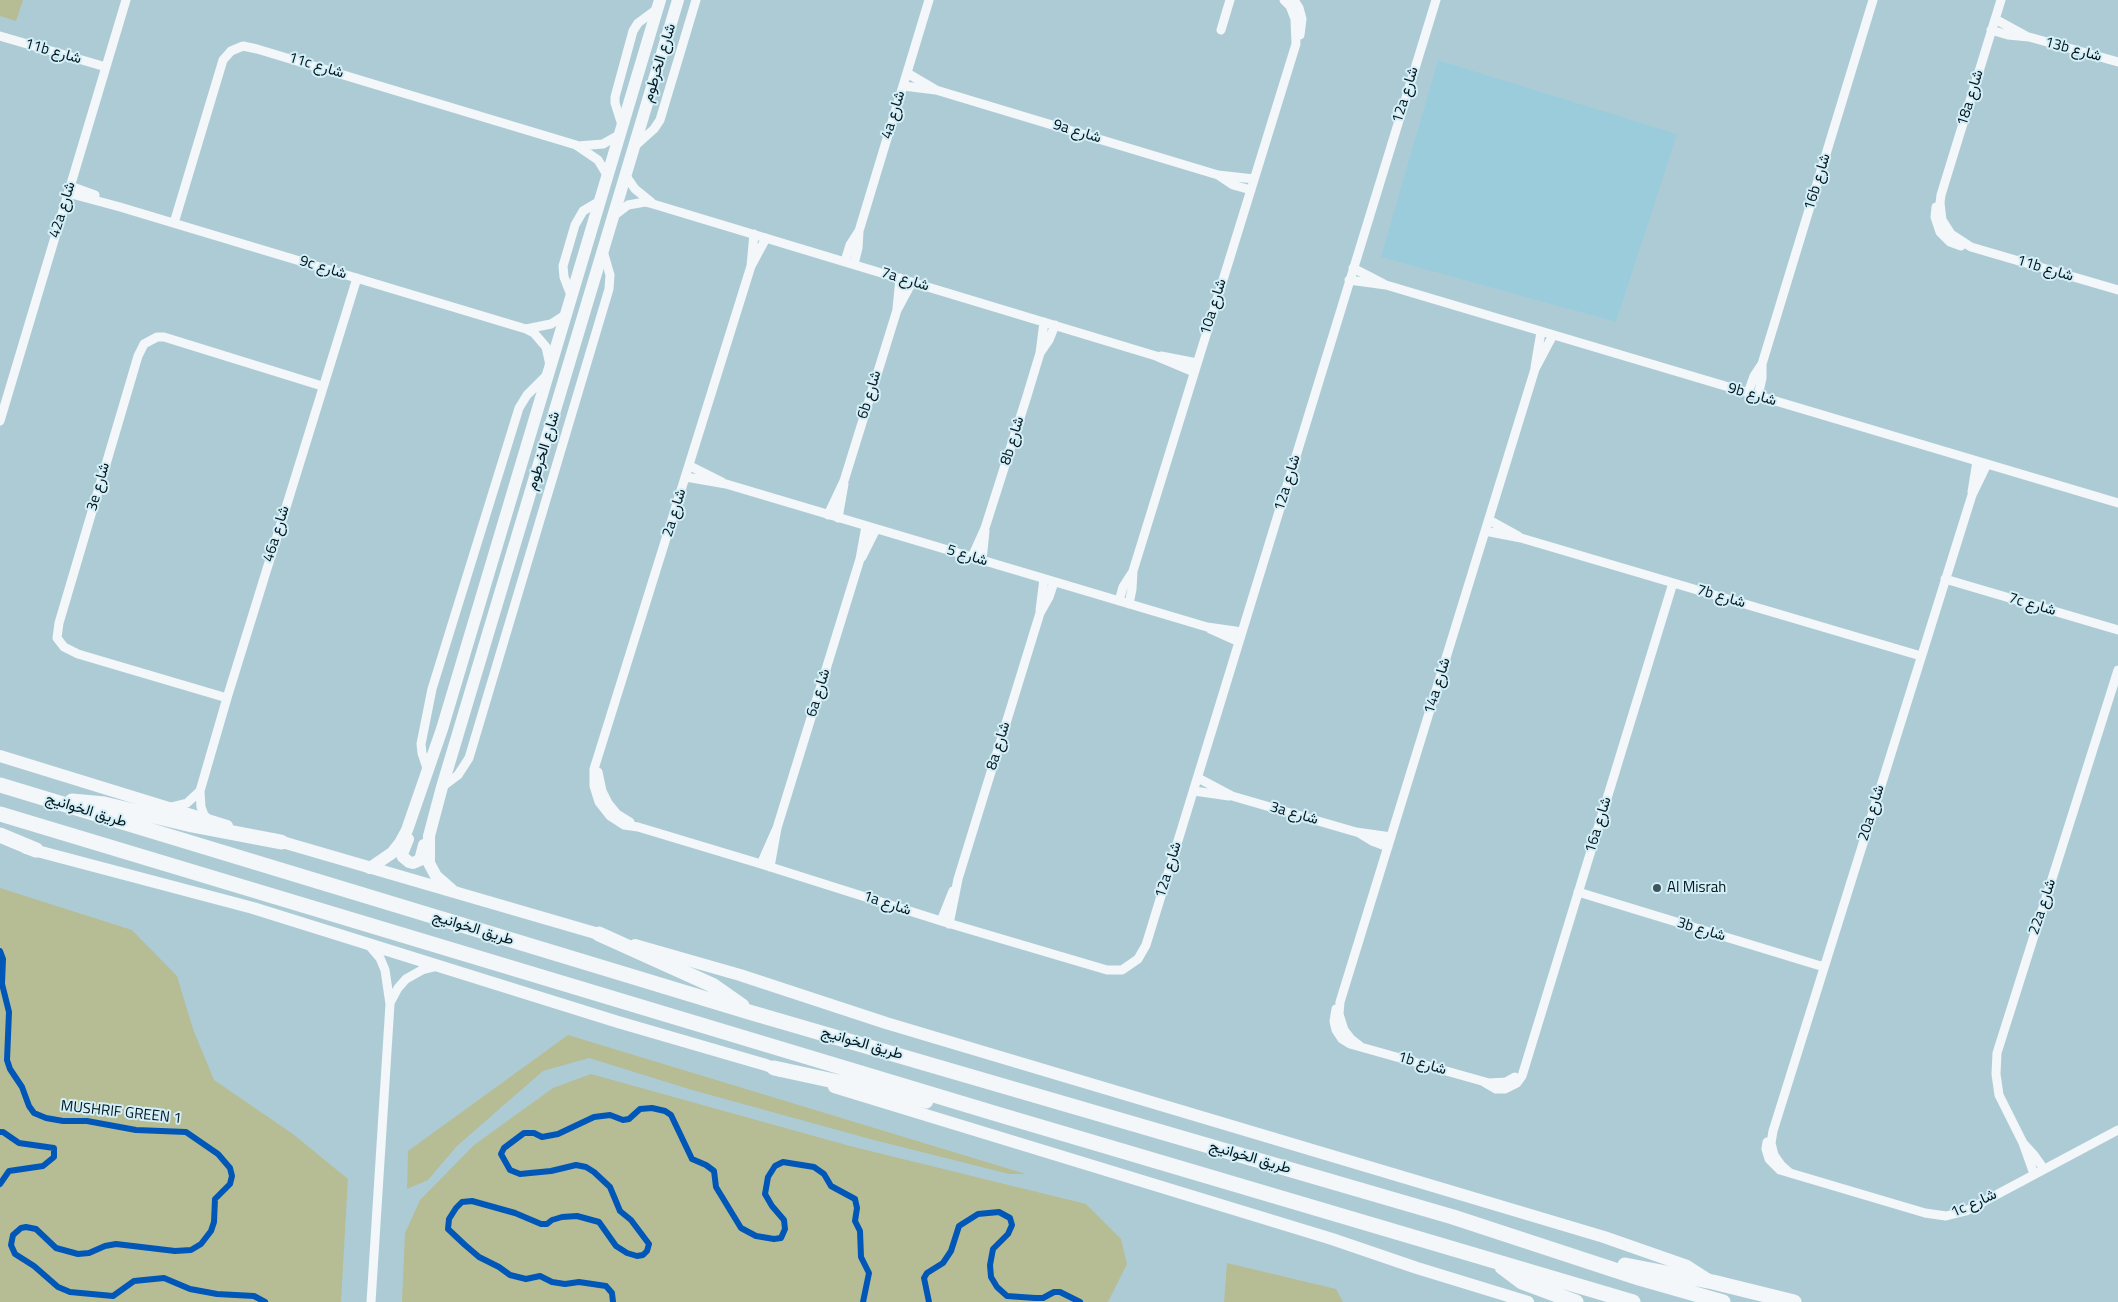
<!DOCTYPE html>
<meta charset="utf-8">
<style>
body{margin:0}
canvas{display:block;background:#adcbd5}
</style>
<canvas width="2118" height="1302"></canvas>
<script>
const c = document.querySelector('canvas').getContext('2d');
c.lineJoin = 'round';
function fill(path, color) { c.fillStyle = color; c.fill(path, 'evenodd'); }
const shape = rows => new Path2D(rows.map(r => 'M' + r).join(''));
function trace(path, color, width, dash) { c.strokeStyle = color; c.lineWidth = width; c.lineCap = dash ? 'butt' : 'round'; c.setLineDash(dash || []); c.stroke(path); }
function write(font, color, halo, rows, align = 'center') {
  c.font = font + ' "Titillium Web",Vazirmatn,sans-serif'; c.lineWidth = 4; c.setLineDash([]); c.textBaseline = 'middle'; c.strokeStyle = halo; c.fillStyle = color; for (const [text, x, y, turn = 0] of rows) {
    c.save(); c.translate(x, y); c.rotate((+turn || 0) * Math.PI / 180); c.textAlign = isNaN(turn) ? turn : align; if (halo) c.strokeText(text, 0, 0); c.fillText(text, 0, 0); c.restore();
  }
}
const built = shape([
 [1438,60,1677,134,1616,322,1381,257]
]);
const green = shape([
 [0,0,23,0,16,21,0,16],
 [0,888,132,930,177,976,193,1029,214,1080,293,1134,348,1179,341,1302,0,1302],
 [568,1035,1026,1174,1009,1174,870,1139,692,1090,589,1058,543,1071,457,1146,428,1180,407,1189,408,1151],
 [591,1074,850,1146,1086,1204,1121,1239,1127,1264,1108,1302,402,1302,405,1233,420,1200,474,1145,553,1088],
 [1227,1263,1336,1289,1343,1302,1224,1302]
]);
const street = shape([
 [1294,0,1299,8,1302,19,1300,35],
 [2001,0,1941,195,1940,203,1942,220,1951,234,1971,247,2118,290],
 [1995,19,2026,36],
 [1221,30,1230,0],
 [1991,30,2008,35,2029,37,2118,62],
 [0,36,106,67],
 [907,73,936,90],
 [903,86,936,90,1218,175,1254,179],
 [622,125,615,103,615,97,633,31,638,23,657,9],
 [578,146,603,144,619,135],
 [635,146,654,129,660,120,696,0],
 [1218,175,1233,185,1251,190],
 [626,176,635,189,651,202],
 [70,186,95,195],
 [68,193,120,207,526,329,534,333,546,347,550,365],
 [1936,207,1935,217,1940,232,1950,242,1961,246],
 [615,215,628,205,645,202,653,204,1156,356,1194,372],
 [174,223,223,60,231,51,243,46,257,49,576,145,598,160,607,175],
 [754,234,751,266,594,769,594,786,599,802,610,816,624,825,638,827,761,864,941,921,1107,970,1122,970,1138,959,1146,945,1436,0],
 [845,261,850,245,859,231,929,0],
 [854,264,858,248,859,231],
 [751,266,766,238],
 [1353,268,1384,284],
 [1349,280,1386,285,2118,503],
 [571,295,564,277,563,266,575,225,583,211,600,201],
 [897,309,900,278],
 [526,329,551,324,565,315],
 [1040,353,1049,340,1055,325],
 [1161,356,1197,363],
 [1535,367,1541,332],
 [1748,393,1754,376,1762,364,1873,0],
 [1758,396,1762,378,1762,364],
 [0,421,126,0],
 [690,466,722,482],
 [686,477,726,484,1207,627,1242,632],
 [1972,492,1977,461],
 [828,515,844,481,897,310,912,282],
 [838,518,844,484],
 [1489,520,1518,536],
 [1485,531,1521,538,1921,656],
 [862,557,876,529],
 [972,557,985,528,1027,396,1040,353,1044,322],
 [982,560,985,531],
 [1945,579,2118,630],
 [1119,601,1123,587,1132,573],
 [1129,604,1132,589,1133,571,1296,44,1295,19,1290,6,1284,0],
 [1040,610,1044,579],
 [1210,629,1239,642],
 [227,698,78,654,64,647,57,638,59,623,138,356,144,344,157,337,164,337,322,386],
 [428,771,422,753,421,744,432,689,519,408,527,395,547,375],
 [598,772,602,791,608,803,617,814,630,822],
 [1198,778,1232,796,1356,832,1391,837],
 [442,787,458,775,469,758,609,289,610,275,603,251],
 [1194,791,1229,796],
 [171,807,187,803,200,791],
 [210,821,204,815,201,807,200,791,227,698,357,278],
 [1359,833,1372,841,1388,847],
 [761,864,776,830],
 [770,867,777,828,860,559,866,526],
 [1578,892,1824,967],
 [941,921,953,891],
 [949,924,958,879,1040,613,1049,597,1054,582],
 [368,944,380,958,385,970,390,1004,371,1302],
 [390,1003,398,988,406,979,422,970,438,966],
 [1336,1009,1334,1021,1336,1030,1342,1039,1350,1044,1489,1083,1506,1082,1515,1077],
 [1360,1046,1351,1039,1344,1030,1339,1014,1340,1002,1535,369,1553,335],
 [1484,1082,1496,1089,1505,1089,1517,1083,1522,1076,1673,583],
 [1767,1142,1766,1149,1769,1159,1780,1170,1925,1213,1946,1216,1966,1211,2118,1130],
 [2023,1143,2034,1155,2044,1169],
 [1790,1173,1781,1165,1774,1155,1771,1143,1773,1131,1972,495,1987,464],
 [2034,1174,2023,1143,1999,1095,1996,1074,1997,1053,2118,670]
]);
const secondary = shape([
 [0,756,227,826],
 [272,839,609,937],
 [408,839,402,854,403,857,409,862,413,863,420,860,424,845],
 [26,848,253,908,618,1022,766,1065,781,1071],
 [370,868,392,853,400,843,407,830,442,729,660,0],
 [452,890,436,876,429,863,429,836,442,787,678,0],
 [635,945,740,975,886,1023,1604,1237,1687,1266,1712,1282],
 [834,1087,1332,1239,1417,1268,1528,1302]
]);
const highway = shape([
 [0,785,749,1012,1453,1217,1639,1278,1723,1302],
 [72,801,104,804,192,825,281,842],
 [0,814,997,1114,1633,1302],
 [0,835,36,850],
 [599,934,712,985,742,1006],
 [774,1068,926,1101],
 [1625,1265,1713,1282,1794,1302],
 [1502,1267,1522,1282,1576,1302]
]);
const cycleway = shape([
 [0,951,3,959,2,984,9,1012,7,1060,10,1069,22,1087,29,1106,34,1113,46,1118,63,1121,87,1121,136,1130,186,1132,218,1154,230,1168,232,1176,230,1184,215,1199,214,1222,211,1231,201,1244,191,1250,175,1251,116,1244,105,1246,89,1253,78,1254,56,1248,36,1229,26,1227,21,1228,13,1235,11,1245,15,1254,34,1266,58,1287,70,1292,113,1296,134,1281,164,1278,190,1289,217,1294,254,1296,265,1302],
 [0,1132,3,1132,19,1143,54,1148,54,1157,43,1166,9,1171,0,1184],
 [613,1302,612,1293,606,1286,579,1282,565,1284,552,1282,540,1276,526,1279,510,1275,499,1267,479,1257,465,1245,448,1229,449,1219,456,1208,462,1202,472,1201,515,1213,541,1224,547,1224,552,1220,562,1217,577,1216,599,1222,616,1246,627,1253,637,1256,643,1255,647,1251,649,1244,631,1220,620,1211,610,1187,594,1172,586,1167,576,1165,551,1171,520,1174,510,1170,501,1154,504,1148,524,1133,534,1133,542,1137,558,1134,594,1117,610,1115,623,1120,629,1119,640,1109,652,1108,665,1111,671,1115,692,1159,706,1165,714,1171,716,1187,741,1228,756,1236,774,1239,781,1238,785,1229,784,1220,772,1206,765,1194,768,1177,775,1166,783,1162,814,1167,824,1174,831,1186,855,1199,857,1208,855,1221,860,1231,861,1257,869,1273,863,1302],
 [929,1302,924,1278,927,1273,943,1263,951,1251,959,1226,978,1214,999,1212,1010,1218,1012,1225,1008,1234,993,1249,990,1265,991,1277,997,1287,1007,1296,1035,1298,1043,1298,1054,1292,1060,1292,1080,1302]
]);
const markers = [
 [1657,888,5,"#3e555d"]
];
const streetNames = [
 ["13b شارع",2073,50,15],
 ["11b شارع",53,52,16],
 ["شارع الخرطوم",660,63,-73],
 ["11c شارع",316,66,17],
 ["12a شارع",1406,95,-73],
 ["18a شارع",1971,98,-73],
 ["4a شارع",894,115,-73],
 ["9a شارع",1077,132,17],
 ["16b شارع",1818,182,-73],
 ["42a شارع",63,210,-73],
 ["9c شارع",323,268,17],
 ["11b شارع",2045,269,17],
 ["7a شارع",905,280,17],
 ["10a شارع",1214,307,-73],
 ["6b شارع",870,395,-73],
 ["9b شارع",1752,395,16],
 ["8b شارع",1013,441,-73],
 ["شارع الخرطوم",544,451,-73],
 ["12a شارع",1288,483,-73],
 ["3e شارع",99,487,-74],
 ["2a شارع",675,513,-73],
 ["46a شارع",277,534,-73],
 ["شارع 5",967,556,17],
 ["7b شارع",1721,597,16],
 ["7c شارع",2032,605,16],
 ["14a شارع",1438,686,-73],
 ["6a شارع",819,693,-73],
 ["8a شارع",999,746,-73],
 ["طريق الخوانيج",86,811,17],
 ["20a شارع",1872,813,-73],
 ["3a شارع",1294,814,16],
 ["16a شارع",1599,825,-73],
 ["12a شارع",1169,870,-73],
 ["1a شارع",887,904,18],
 ["22a شارع",2043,907,-72],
 ["طريق الخوانيج",473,929,17],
 ["3b شارع",1701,930,17],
 ["طريق الخوانيج",862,1044,16],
 ["1b شارع",1422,1064,16],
 ["MUSHRIF GREEN 1",121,1113,6],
 ["طريق الخوانيج",1250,1158,16],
 ["1c شارع",1974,1204,-24]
];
const poiNames = [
 ["Al Misrah",1667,888]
];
fill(built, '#9bccdc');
fill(green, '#b6bd95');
trace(street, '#f3f7f9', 9);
trace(secondary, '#f3f7f9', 12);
trace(highway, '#f3f7f9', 15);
trace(cycleway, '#0057b8', 6);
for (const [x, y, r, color] of markers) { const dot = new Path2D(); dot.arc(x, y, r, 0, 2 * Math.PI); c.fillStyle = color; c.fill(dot); trace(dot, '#d5eff8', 2); }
write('15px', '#02161d', '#d5eff8', streetNames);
write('15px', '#02161d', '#d5eff8', poiNames, 'left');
</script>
